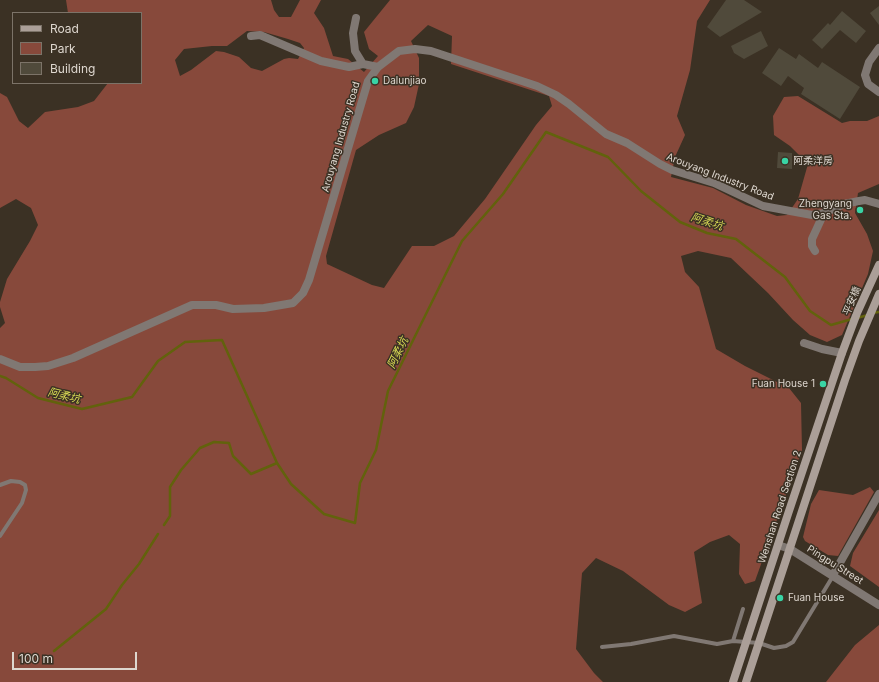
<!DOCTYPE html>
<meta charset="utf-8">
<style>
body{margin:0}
#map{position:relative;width:879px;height:682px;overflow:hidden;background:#3b3124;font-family:Inter,sans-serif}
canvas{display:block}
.legend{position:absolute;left:12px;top:12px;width:130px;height:72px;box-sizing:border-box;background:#3b3124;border:1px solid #7c7368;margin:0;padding:5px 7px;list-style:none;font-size:12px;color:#ded7cf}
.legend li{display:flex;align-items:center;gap:8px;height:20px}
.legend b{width:20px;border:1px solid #7c7368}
.scale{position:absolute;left:12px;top:652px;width:125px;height:18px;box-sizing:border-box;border:2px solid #ded7cf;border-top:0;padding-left:5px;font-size:12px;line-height:14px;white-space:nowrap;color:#ded7cf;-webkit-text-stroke:3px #3b3124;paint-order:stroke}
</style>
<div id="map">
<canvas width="879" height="682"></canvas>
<ul class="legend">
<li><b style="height:5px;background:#ab9f98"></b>Road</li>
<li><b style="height:11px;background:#87493b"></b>Park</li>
<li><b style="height:11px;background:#504a3b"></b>Building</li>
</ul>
<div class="scale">100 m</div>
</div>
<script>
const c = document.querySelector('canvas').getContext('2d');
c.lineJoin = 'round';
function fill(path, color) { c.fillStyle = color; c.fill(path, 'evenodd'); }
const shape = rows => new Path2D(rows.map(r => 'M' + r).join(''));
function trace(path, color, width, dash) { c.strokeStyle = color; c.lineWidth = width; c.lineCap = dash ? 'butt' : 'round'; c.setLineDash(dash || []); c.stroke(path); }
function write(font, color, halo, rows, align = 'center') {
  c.font = font + ' Inter,"Noto Sans TC",sans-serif'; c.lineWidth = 3; c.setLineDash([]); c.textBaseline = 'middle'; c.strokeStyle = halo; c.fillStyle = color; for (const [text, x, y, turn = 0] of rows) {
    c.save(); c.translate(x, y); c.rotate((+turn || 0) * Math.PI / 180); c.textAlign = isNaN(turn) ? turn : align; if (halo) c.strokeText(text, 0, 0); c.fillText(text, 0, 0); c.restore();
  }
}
const green = shape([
 [66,0,271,0,274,10,279,17,291,17,300,0,321,0,314,13,324,28,333,56,348,59,364,72,378,56,369,49,364,32,390,0,710,0,697,21,690,70,677,116,685,135,675,157,671,177,713,188,746,205,777,216,787,215,798,199,808,164,790,146,774,135,773,116,784,97,798,96,842,123,850,121,867,121,879,116,879,184,858,193,855,213,867,234,873,251,868,274,842,335,827,342,810,335,793,320,768,293,731,258,698,251,681,256,685,272,699,287,716,349,745,366,789,388,801,403,802,450,755,581,745,584,739,574,740,544,729,535,710,542,694,552,702,603,685,612,669,605,623,571,596,558,582,573,576,649,594,673,603,682,0,682,0,328,5,323,0,307,0,302,7,279,30,241,38,225,31,208,16,199,0,208,0,93,7,97,19,121,28,128,45,112,78,107,94,101,108,83,141,83,141,13,68,13],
 [428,25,452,36,451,64,549,96,552,106,536,125,485,199,454,236,434,246,412,246,384,288,372,285,327,264,326,256,356,150,379,135,406,123,414,107,419,84,419,58,411,41],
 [247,31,264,32,288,39,300,43,304,48,298,59,289,58,284,59,262,71,251,68,239,57,224,52,216,51,191,70,180,76,175,60,184,49,212,46,227,46],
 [870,487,874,492,838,556,828,555,805,541,803,537,811,504,819,490,853,495],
 [879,510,879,587,850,566,853,553],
 [879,625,879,682,826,682,855,645]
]);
const stream = shape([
 [872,313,879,312],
 [857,318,868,315],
 [0,376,6,378,38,398,82,409,132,397,158,361,185,342,222,340,277,463,291,484,324,514,355,523,360,483,376,450,388,391,462,241,503,194,546,132,608,157,641,191,680,222,707,233,736,239,785,277,810,311,831,325,852,319],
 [164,525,170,516,170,487,181,470,200,448,214,442,229,443,233,456,251,474,277,463],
 [54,651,106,609,122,585,139,564,158,534]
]);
const building = shape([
 [726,0,744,0,762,12,720,37,707,27],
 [879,6,879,25,870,13],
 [842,11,866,31,856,43,840,30,822,49,812,40,828,23,830,25],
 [761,31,768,46,744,59,734,53,731,46],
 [779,48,796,59,799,54,818,68,822,62,860,87,840,119,801,94,804,88,788,76,781,86,762,73],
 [778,152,792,153,792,169,777,168]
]);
const lane = shape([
 [0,485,11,481,20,482,25,485,26,490,22,503,0,536],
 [733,641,743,609],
 [602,647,631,644,674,636,717,644,733,641,759,643,774,648,786,646,793,642,833,576]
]);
const street = shape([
 [356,18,353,33,355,51,363,64,378,67],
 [251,36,260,35,321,61,349,67,363,64],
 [879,48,869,62,865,75,868,84,879,92],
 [815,251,812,246,812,239,824,213],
 [804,343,822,349,842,353],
 [0,359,20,367,35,367,48,366,73,358,192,305,216,305,233,309,264,308,293,303,303,293,309,280,368,81,378,67,399,51,415,49,431,51,537,86,556,95,569,104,606,134,627,143,660,164,672,170,714,183,763,206,812,215,824,213,844,204,859,201,865,200,879,204],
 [778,545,790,549,879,605],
 [833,575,879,494]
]);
const secondary = shape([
 [733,682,788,514,842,353,857,313,879,265],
 [746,682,845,380,859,341,879,294]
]);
const markers = [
 [375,81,4,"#39d4a5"],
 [785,161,4,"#39d4a5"],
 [860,210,4,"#39d4a5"],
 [823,384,4,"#39d4a5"],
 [780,598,4,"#39d4a5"]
];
const poiNames = [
 ["Dalunjiao",383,81],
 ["阿柔洋房",793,161],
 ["Zhengyang",852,204,"right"],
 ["Gas Sta.",852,216,"right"],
 ["Fuan House 1",815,384,"right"],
 ["Fuan House",788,598]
];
const streetNames = [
 ["Arouyang Industry Road",341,137,-74],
 ["Arouyang Industry Road",720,177,21],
 ["平安橋",852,301,-67],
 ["Wenshan Road Section 2",780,507,-72],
 ["Pingpu Street",835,565,32]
];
const waterNames = [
 ["阿柔坑",707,222,18],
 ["阿柔坑",398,353,-64],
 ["阿柔坑",64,396,14]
];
fill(green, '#87493b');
trace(stream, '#62620c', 2.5);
fill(building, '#504a3b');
trace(lane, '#807873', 4);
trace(street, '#807873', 8);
trace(secondary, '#ab9f98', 8);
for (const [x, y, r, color] of markers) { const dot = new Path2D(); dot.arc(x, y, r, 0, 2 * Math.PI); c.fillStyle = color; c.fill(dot); trace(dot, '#3b3124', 1.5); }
write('10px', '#ded7cf', '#3b3124', poiNames, 'left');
write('10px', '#ded7cf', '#3b3124', streetNames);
write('italic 11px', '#dadc55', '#3b3124', waterNames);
</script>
